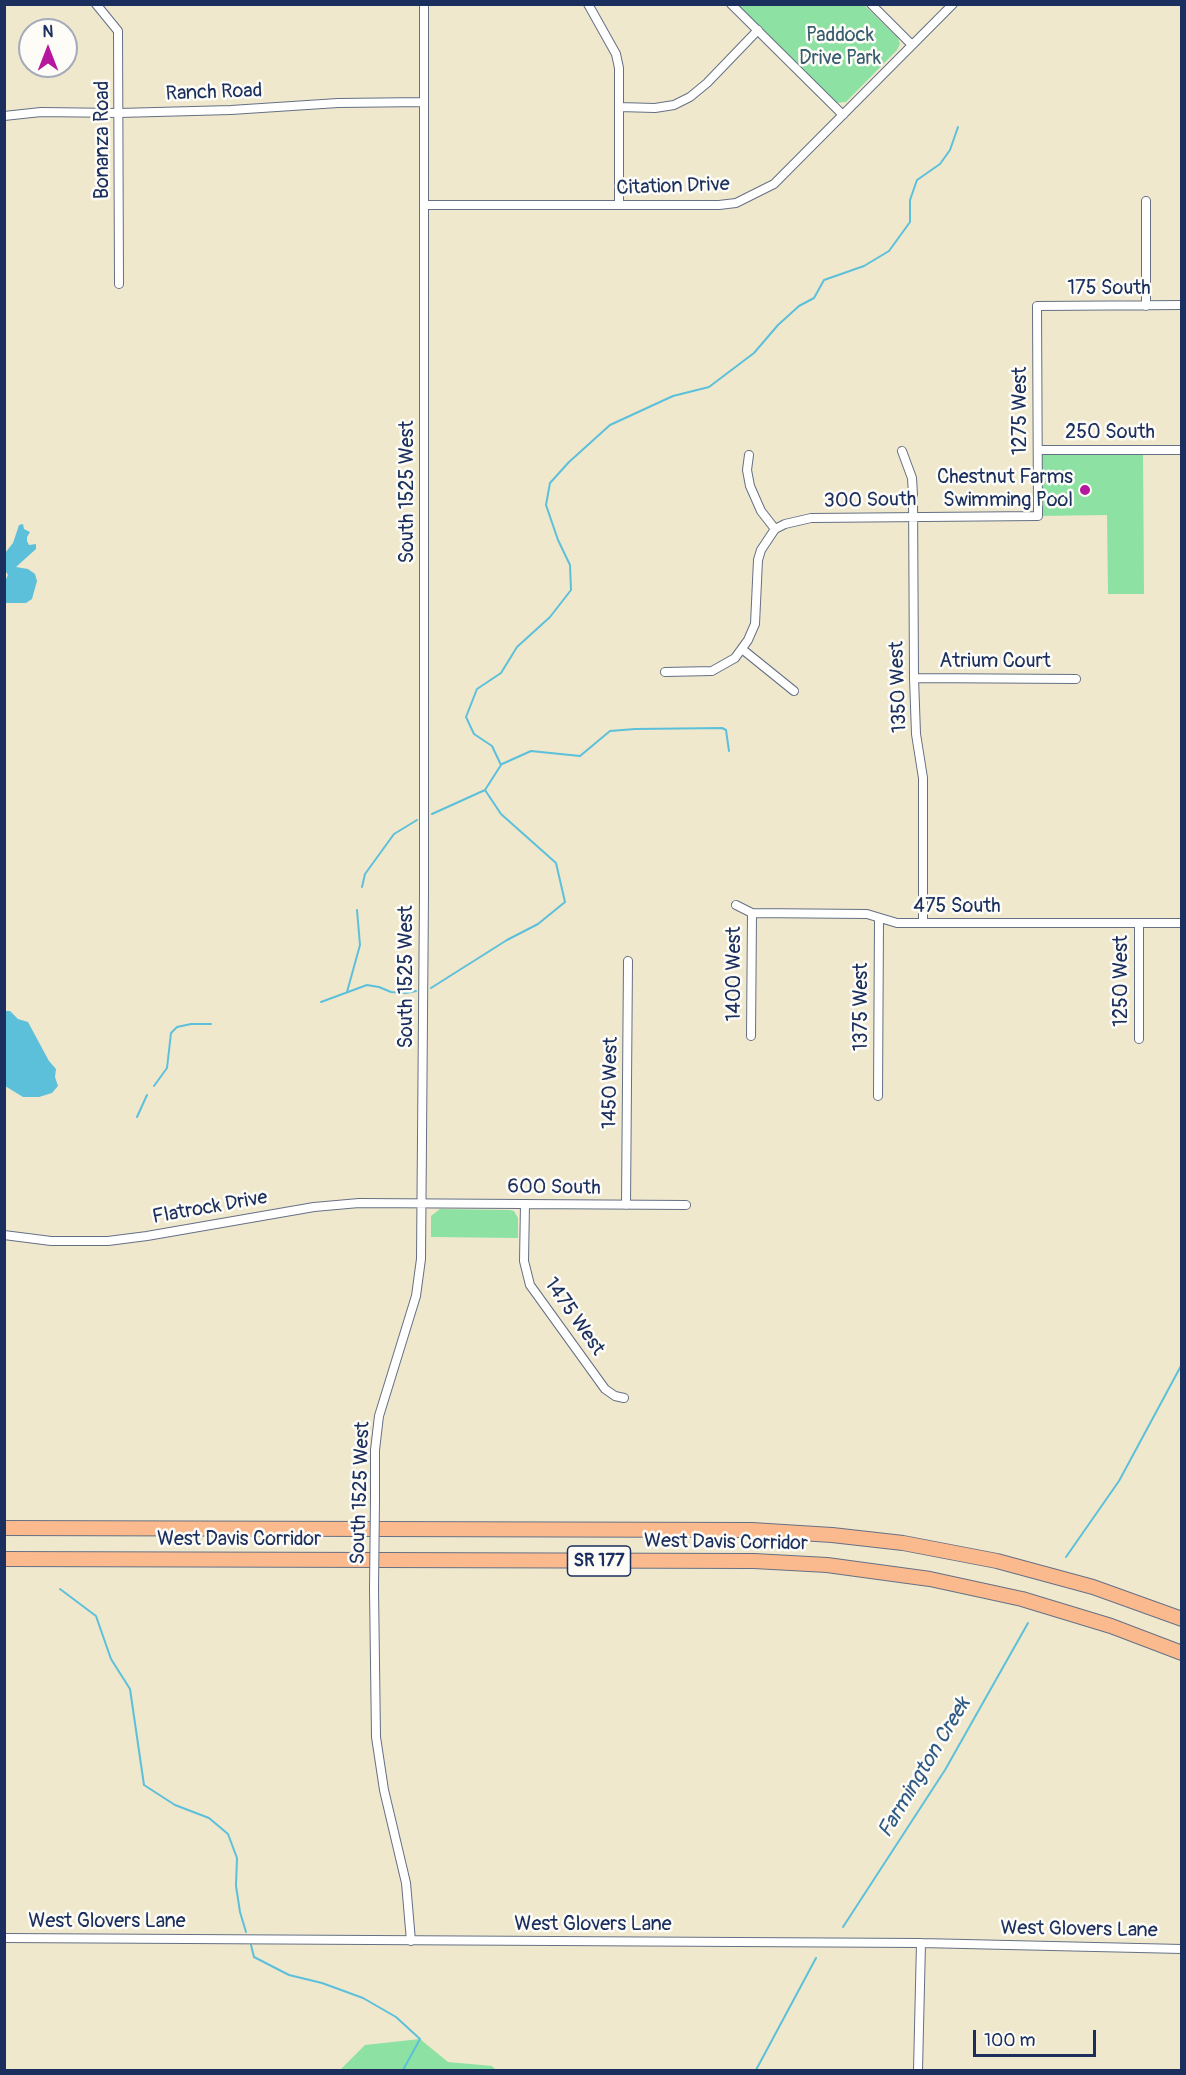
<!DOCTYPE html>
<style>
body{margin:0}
#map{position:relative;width:1186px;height:2075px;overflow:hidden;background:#efe8cd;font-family:Pangolin,sans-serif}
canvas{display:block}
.frame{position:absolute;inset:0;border:6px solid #1b2f5e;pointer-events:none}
.north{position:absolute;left:18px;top:18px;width:60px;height:60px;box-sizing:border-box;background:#fdfcf7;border:2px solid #a3aaba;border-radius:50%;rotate:0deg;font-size:16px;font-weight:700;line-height:24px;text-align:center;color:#1b2f5e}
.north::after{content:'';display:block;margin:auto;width:21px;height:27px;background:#b5179e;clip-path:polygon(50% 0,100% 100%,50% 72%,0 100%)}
.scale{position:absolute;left:973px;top:2030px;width:123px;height:27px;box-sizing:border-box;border:3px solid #1b2f5e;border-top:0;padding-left:8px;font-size:18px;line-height:21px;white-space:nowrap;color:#1b2f5e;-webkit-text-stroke:4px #fdfcf7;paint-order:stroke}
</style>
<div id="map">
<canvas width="1186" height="2075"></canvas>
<div class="frame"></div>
<div class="north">N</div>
<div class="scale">100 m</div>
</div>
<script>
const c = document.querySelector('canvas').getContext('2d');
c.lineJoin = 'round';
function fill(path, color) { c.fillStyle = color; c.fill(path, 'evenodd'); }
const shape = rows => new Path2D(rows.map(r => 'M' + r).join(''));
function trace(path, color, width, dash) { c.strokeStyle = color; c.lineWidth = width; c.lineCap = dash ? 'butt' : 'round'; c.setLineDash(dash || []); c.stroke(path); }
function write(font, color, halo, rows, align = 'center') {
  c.font = font + ' Pangolin,sans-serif'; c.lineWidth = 5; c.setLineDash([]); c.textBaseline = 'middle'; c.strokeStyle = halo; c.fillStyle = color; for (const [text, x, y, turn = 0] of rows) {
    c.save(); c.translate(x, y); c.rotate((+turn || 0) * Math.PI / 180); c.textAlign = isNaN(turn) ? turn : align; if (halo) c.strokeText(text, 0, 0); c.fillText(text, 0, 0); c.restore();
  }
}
const green = shape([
 [737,5,864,5,898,38,900,44,897,50,846,102,835,103],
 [1038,450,1143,450,1144,594,1108,594,1107,515,1038,516],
 [440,1209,510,1210,514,1211,518,1218,518,1238,431,1237,431,1216],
 [420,2039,448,2062,492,2066,496,2070,340,2070,365,2045]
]);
const water = shape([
 [23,524,24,529,30,532,27,537,27,541,29,545,36,544,36,549,16,567,28,569,35,574,37,581,32,599,26,603,5,603,5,581,8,575,5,570,5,553,13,543,19,525],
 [5,1011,10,1011,18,1019,28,1022,49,1061,56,1069,55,1077,58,1086,52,1093,39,1097,23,1097,5,1086]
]);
const stream = shape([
 [502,764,531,751,580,756,610,731,635,729,722,728,726,730,729,751],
 [432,814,485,790,501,765,492,746,474,734,466,717,477,689,501,673,517,647,550,617,571,590,570,565,558,540,546,505,550,483,569,462,610,425,673,396,709,387,754,353,778,325,799,306,814,298,824,280,864,266,889,251,910,222,910,200,917,180,940,164,950,150,958,127],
 [362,887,365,874,394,834,417,820],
 [431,988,507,940,538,924,565,902,556,863,501,814,485,790],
 [347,992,360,945,357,910],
 [321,1002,367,985,379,987,391,992,406,993,416,991],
 [154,1086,167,1068,171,1033,177,1027,191,1024,211,1024],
 [137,1117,147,1095],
 [1066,1557,1119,1481,1182,1364],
 [60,1589,96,1616,111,1659,130,1689,144,1785,175,1805,209,1818,228,1834,237,1858,236,1886,240,1912,246,1932],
 [843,1927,945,1770,1028,1623],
 [251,1945,254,1957,289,1975,322,1983,363,1998,396,2017,420,2039,403,2070],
 [756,2070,816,1958]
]);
const street = shape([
 [96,4,118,31,119,284],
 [588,4,616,54,619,68,619,205],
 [731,4,843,115],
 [871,4,912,45],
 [619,107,655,108,674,105,690,97,707,83,758,30],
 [4,116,41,112,119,113,231,110,338,103,424,102],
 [1146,201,1146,306],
 [425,205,719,205,736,203,774,184,953,4],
 [1038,450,1182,450],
 [902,451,912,478,913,495,914,678,916,734,923,778,923,923],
 [749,455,747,470,750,486,761,511,775,529],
 [742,649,794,691],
 [665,672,712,671,735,658,748,640,755,624,758,560,761,550,775,529,785,524,811,518,1038,516,1037,306,1182,305],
 [914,678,1076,679],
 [736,905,752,913,867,914,897,923,1182,923],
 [1139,923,1139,1039],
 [751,1036,752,913],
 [878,1096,879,918],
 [525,1204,524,1261,530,1285,605,1389,615,1396,624,1398],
 [626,1205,628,961],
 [4,1235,51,1241,108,1241,147,1236,314,1207,359,1203,686,1205],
 [375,1499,375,1450,379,1416,416,1296,421,1259,424,894,424,4],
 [374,1589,376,1737,384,1790,406,1883,411,1941],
 [4,1938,921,1943,1182,1949],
 [918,2070,921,1943]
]);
const highway = shape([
 [4,1528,752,1530,832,1535,903,1543,997,1561,1093,1587,1182,1619],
 [4,1559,754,1561,827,1565,930,1579,1022,1599,1111,1626,1182,1653]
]);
const streetBridge = shape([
 [374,1589,375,1499]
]);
const markers = [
 [1085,490,6,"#b5179e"]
];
const shields = [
 [599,1561,63]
];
const shieldNames = [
 ["SR 177",599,1561]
];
const parkNames = [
 ["Paddock",840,36],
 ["Drive Park",840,59]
];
const streetNames = [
 ["Ranch Road",214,93,-2],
 ["Bonanza Road",103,140,-90],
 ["Citation Drive",673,187,-2],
 ["175 South",1109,289],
 ["1275 West",1021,411,-90],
 ["250 South",1110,433],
 ["South 1525 West",408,492,-90],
 ["300 South",870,501,-1],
 ["Atrium Court",995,662],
 ["1350 West",899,687,-92],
 ["475 South",957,907],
 ["1400 West",735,974,-90],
 ["South 1525 West",407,977,-90],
 ["1250 West",1122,981,-90],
 ["1375 West",862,1007,-90],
 ["1450 West",611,1083,-89],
 ["600 South",554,1188,1],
 ["Flatrock Drive",210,1208,-10],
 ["1475 West",574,1317,55],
 ["South 1525 West",361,1493,-88],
 ["West Davis Corridor",239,1540],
 ["West Davis Corridor",726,1543,1],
 ["West Glovers Lane",107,1922],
 ["West Glovers Lane",593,1925],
 ["West Glovers Lane",1079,1930,1]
];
const poiNames = [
 ["Chestnut Farms",1073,478],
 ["Swimming Pool",1073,501]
];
const waterNames = [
 ["Farmington Creek",925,1768,-59]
];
fill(green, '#8ce1a3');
fill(water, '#5dc0db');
trace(stream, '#5dc0db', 2);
trace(street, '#657085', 10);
trace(highway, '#657085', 16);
trace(street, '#fff', 8);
trace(highway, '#fbba8d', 14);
trace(streetBridge, '#657085', 10, []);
trace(streetBridge, '#fff', 8);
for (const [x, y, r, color] of markers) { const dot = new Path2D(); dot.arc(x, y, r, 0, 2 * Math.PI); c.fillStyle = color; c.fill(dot); trace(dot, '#fdfcf7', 2); }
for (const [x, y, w] of shields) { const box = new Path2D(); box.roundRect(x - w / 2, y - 15, w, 30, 4.5); c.fillStyle = '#fdfcf7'; c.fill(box); trace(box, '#1b2f5e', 1.5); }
write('bold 18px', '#1b2f5e', null, shieldNames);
write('20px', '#375c6f', '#fdfcf7', parkNames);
write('20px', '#1b2f5e', '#fdfcf7', streetNames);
write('20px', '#1b2f5e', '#fdfcf7', poiNames, 'right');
write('italic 21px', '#2f5a84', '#fdfcf7', waterNames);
</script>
